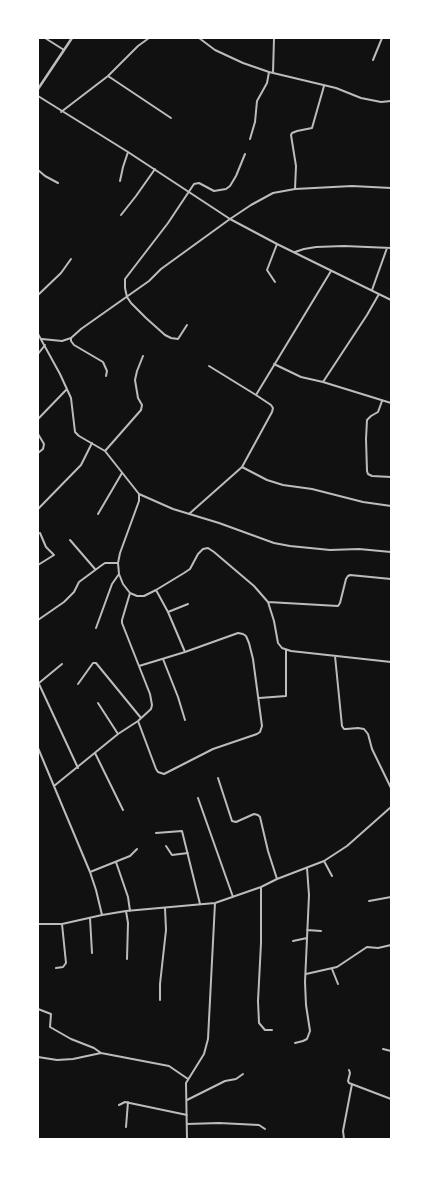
<!DOCTYPE html>
<style>
body{margin:0}
#map{position:relative;width:429px;height:1177px;overflow:hidden;background:#111;font-family:"Asap Condensed",sans-serif}
canvas{display:block}
.frame{position:absolute;inset:0;border:39px solid #fff;pointer-events:none}
</style>
<div id="map">
<canvas width="429" height="1177"></canvas>
<div class="frame"></div>
</div>
<script>
const c = document.querySelector('canvas').getContext('2d');
c.lineJoin = 'round';
const shape = rows => new Path2D(rows.map(r => 'M' + r).join(''));
function trace(path, color, width, dash) { c.strokeStyle = color; c.lineWidth = width; c.lineCap = dash ? 'butt' : 'round'; c.setLineDash(dash || []); c.stroke(path); }
const minor = shape([
 [45,38,64,50],
 [199,38,215,50,243,63,269,72,336,88,361,98,381,102,391,101],
 [373,60,382,38],
 [273,73,274,38],
 [108,76,171,118],
 [38,96,128,152,230,219,277,244,391,300],
 [61,112,108,76,138,46,149,38],
 [391,134,391,143],
 [250,139,255,122,257,101,267,83,269,72],
 [38,170,45,176,58,183],
 [120,181,123,167,128,152],
 [295,189,296,166,291,135,292,133,297,131,312,128,324,86],
 [121,215,136,196,155,169],
 [295,252,304,249,316,247,344,246,391,248],
 [275,282,267,270,277,244],
 [372,290,387,248],
 [38,295,61,273,71,259],
 [187,325,178,339,171,338,165,335,146,318,131,303,127,297,125,288,125,279,168,223,194,184,199,183,214,191,226,189,230,186,236,176,245,154],
 [38,334,60,374,71,398,75,432,79,436,105,451,139,494,139,501,120,553,118,563,119,574,123,584,130,593,137,596,144,596,156,590,184,573,190,569,198,554,203,549,208,548,214,552,254,586,268,602,274,621,278,643,282,648,291,651,391,662],
 [71,338,71,341,74,345,103,362,107,371,106,376],
 [42,339,62,341,71,338,81,329,149,281,161,269,230,219,251,205,273,193,295,189,352,186,391,188],
 [38,354,45,345],
 [274,364,301,377,323,382,391,403],
 [323,382,367,315,379,294],
 [256,395,331,271],
 [382,401,378,412,371,416,367,420,366,439,367,471,368,474,372,476,391,477],
 [38,419,67,389],
 [38,434,44,444,43,449,38,453],
 [105,451,141,410,142,405,138,398,135,380,137,371,143,356],
 [242,467,267,480,283,485,312,489,363,502,391,506],
 [139,494,173,509,219,523,274,543,290,546,330,550,359,549,391,552],
 [38,509,81,465,92,443],
 [98,514,122,473],
 [189,514,242,467,272,412,273,408,271,405,256,395,209,366],
 [70,540,95,569],
 [38,565,54,555,46,547,40,533],
 [156,590,168,612,185,652],
 [268,602,338,606,340,603,346,579,348,576,350,575,391,579],
 [168,612,188,604],
 [38,620,64,602,74,592,79,582,102,565,105,563,118,563],
 [96,628,112,584,119,574],
 [335,656,342,726,344,729,346,729,358,728,364,729,368,734,372,749,391,788],
 [163,659,178,697,185,720],
 [39,683,62,664],
 [39,684,78,768],
 [78,684,93,663,96,663,141,718],
 [259,698,286,696,286,650],
 [98,703,118,734],
 [138,721,156,769,158,772,164,774,213,749,257,734,260,732,262,726,253,659,249,643,246,636,243,634,238,633,185,652,139,666],
 [38,748,90,872,96,890,102,915],
 [95,753,123,810],
 [218,778,232,821,236,822,254,814,258,815,260,817,268,851,277,879],
 [54,786,118,734,138,721,151,709,152,705,150,694,122,623,122,620,130,593],
 [198,798,233,897],
 [156,833,182,831,200,904],
 [166,846,172,855,188,853],
 [324,861,332,876],
 [116,862,128,897,130,911],
 [90,872,130,856,137,849],
 [261,887,261,943,258,1001,259,1023,265,1030,272,1030],
 [369,901,391,897],
 [126,911,128,923,127,959],
 [90,918,92,953],
 [38,924,62,924,102,915,126,911,215,903,261,887,277,879,324,861,347,846,391,807],
 [307,930,321,931],
 [293,941,307,938],
 [56,968,63,967,66,963,62,924],
 [332,969,338,984],
 [306,974,337,967,367,947,378,948,391,945],
 [160,1000,160,984,166,930,165,908],
 [38,1009,51,1014,50,1027,71,1039,94,1048,101,1053,169,1066,188,1079],
 [295,1043,303,1041,307,1039,310,1031,306,1005,305,982,309,895,307,868],
 [383,1049,391,1051],
 [38,1057,57,1060,73,1059,101,1053],
 [349,1070,350,1073,348,1081,349,1083,391,1099],
 [187,1100,225,1081,236,1079,243,1074],
 [119,1105,125,1102,187,1115],
 [187,1124,219,1123,259,1125,265,1129],
 [126,1127,128,1102],
 [187,1139,186,1083,204,1054,208,1039,215,903],
 [344,1139,343,1131,352,1084]
]);
const tertiary = shape([
 [38,89,72,38]
]);
trace(minor, '#bcbcbc', 2);
trace(tertiary, '#bcbcbc', 2.5);
</script>
